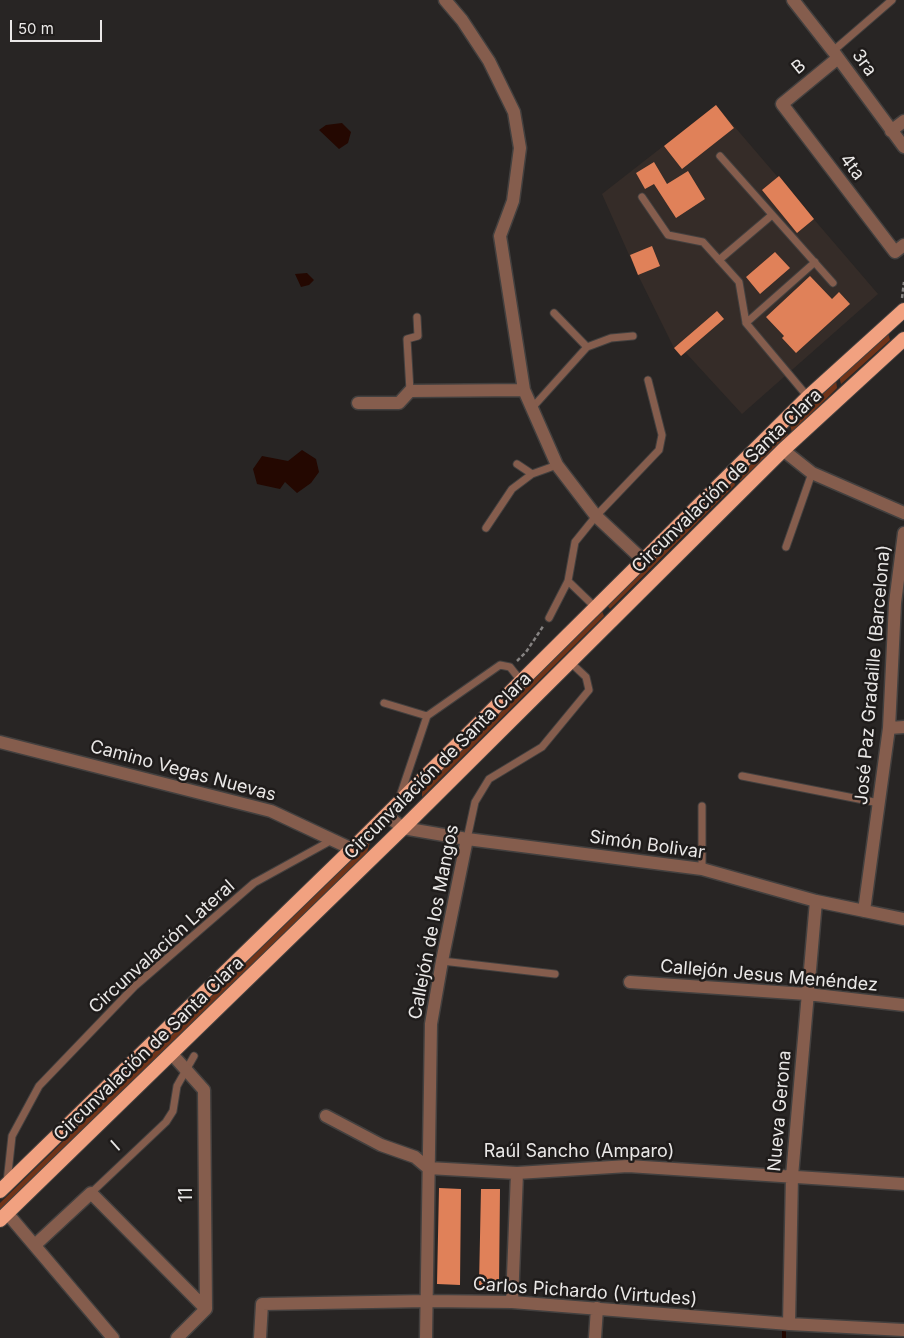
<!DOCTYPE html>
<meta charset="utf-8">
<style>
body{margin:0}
#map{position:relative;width:904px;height:1338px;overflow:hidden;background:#282524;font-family:Inter,sans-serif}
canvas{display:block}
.scale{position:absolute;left:10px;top:20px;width:92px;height:22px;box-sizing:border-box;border:2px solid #eae8e7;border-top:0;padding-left:6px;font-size:15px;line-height:18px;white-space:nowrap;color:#eae8e7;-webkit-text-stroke:4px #1f1c1b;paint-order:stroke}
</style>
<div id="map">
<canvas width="904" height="1338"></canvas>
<div class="scale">50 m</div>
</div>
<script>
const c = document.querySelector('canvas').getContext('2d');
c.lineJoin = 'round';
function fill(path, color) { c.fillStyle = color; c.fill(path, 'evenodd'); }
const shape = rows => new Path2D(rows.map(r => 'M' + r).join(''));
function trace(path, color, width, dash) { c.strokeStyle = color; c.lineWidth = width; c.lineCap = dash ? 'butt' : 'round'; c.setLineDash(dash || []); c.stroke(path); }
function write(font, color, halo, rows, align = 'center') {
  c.font = font + ' Inter,sans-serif'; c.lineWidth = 5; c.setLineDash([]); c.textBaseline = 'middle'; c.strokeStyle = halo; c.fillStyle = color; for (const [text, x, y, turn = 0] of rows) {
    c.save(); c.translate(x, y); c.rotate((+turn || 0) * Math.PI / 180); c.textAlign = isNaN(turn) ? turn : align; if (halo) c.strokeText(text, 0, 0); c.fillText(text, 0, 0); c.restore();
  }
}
const built = shape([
 [716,105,878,294,742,414,686,353,681,356,674,348,638,275,602,194]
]);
const green = shape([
 [888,333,890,340,841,384,839,376],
 [836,380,837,388,792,433,790,424],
 [787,430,788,437,741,482,737,476],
 [733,480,735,485,610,609,607,605],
 [602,611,604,616,422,797,422,786,591,619],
 [370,842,367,853,0,1211,0,1203]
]);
const water = shape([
 [342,123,351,132,348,143,339,149,319,130,326,125],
 [307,273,314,280,309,285,301,287,295,274],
 [302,450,316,459,319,472,311,483,297,493,285,482,280,489,257,484,253,469,262,456,288,461]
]);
const stream = shape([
 [784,1338,784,1328]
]);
const building = shape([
 [716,105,734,128,682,169,664,146],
 [654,162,667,184,688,171,705,199,676,218,654,184,645,189,636,173],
 [779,176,814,219,797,233,762,190],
 [652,246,660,266,638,275,630,255],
 [775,252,790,268,760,294,746,277],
 [810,276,832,299,839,292,850,304,796,353,782,338,784,336,766,317],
 [717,311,724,319,681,356,674,348],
 [439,1188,461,1189,460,1285,437,1284],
 [481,1189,500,1189,499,1285,479,1285]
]);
const path = shape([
 [902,298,904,282],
 [517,661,526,652,544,625]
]);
const service = shape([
 [833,51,892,0],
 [720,156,833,283],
 [642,197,668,235,703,242,739,282,746,323,808,397],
 [719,260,772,215],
 [554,313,587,347],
 [746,323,815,262],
 [410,391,407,339,418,336,417,317],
 [532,408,587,347,611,338,633,336],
 [517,464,532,474,557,465],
 [486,528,512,489,532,474],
 [786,547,812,473],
 [568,581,596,608],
 [549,618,568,581,575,542,596,516,659,450,662,435,648,380],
 [384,703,427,716],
 [742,776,879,803],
 [399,799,427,716,500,665,510,667,521,681],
 [702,806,702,869],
 [467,839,475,802,489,779,542,747,589,690,586,677,570,662],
 [442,961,555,974],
 [7,1182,12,1136,39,1086,135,986,254,883,332,840],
 [91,1193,166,1122,173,1111,177,1086,194,1056]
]);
const minor = shape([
 [445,0,462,20,489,61,514,112,520,148,513,201,500,236,524,390,557,465,596,516,644,561],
 [793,0,833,51,904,147],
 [838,58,782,104,895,252,904,245],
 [891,131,904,121],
 [358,403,399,403,410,391,524,390],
 [783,450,812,473,904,513],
 [889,728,904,727],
 [0,742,271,811,352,849],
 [386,815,403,828,467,839,702,869,816,901,904,919],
 [864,911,889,728,895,603,904,533],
 [630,982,807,994,904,1005],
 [171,1053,204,1090,206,1309,177,1338],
 [326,1116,381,1145,415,1157,428,1168,517,1173,628,1166,904,1184],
 [7,1213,113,1338],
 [35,1245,91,1193,206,1309],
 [512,1302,517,1173],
 [789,1324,792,1176,816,901],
 [260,1338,262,1304,427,1301,512,1302,789,1324,904,1330],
 [426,1338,431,1024,442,961,467,839],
 [595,1338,597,1308]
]);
const trunk = shape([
 [0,1191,352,849,808,397,904,310],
 [0,1220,403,828,783,450,904,339]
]);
const streetNames = [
 ["3ra",864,63,54],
 ["B",799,67,-39],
 ["4ta",852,167,53],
 ["Circunvalación de Santa Clara",727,481,-44],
 ["José Paz Gradaille (Barcelona)",873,675,-85],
 ["Circunvalación de Santa Clara",438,766,-45],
 ["Camino Vegas Nuevas",183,771,15],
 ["Simón Bolivar",647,845,8],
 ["Callejón de los Mangos",434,922,-79],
 ["Circunvalación Lateral",162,947,-42],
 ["Callejón Jesus Menéndez",769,976,5],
 ["Circunvalación de Santa Clara",149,1049,-44],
 ["Nueva Gerona",780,1111,-85],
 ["I",116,1146,-42],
 ["Raúl Sancho (Amparo)",579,1152],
 ["11",187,1195,-90],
 ["Carlos Pichardo (Virtudes)",585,1292,4]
];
fill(built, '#352c28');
fill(green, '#703318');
fill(water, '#240801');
trace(stream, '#240801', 4);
fill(building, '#e08159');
trace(service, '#43403f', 9);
trace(minor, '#43403f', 15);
trace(trunk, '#43403f', 16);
trace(path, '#858281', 2.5, [4, 2.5]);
trace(service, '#855d4d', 7);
trace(minor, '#855d4d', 12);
trace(trunk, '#f1a180', 14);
write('18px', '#eae8e7', '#1f1c1b', streetNames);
</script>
